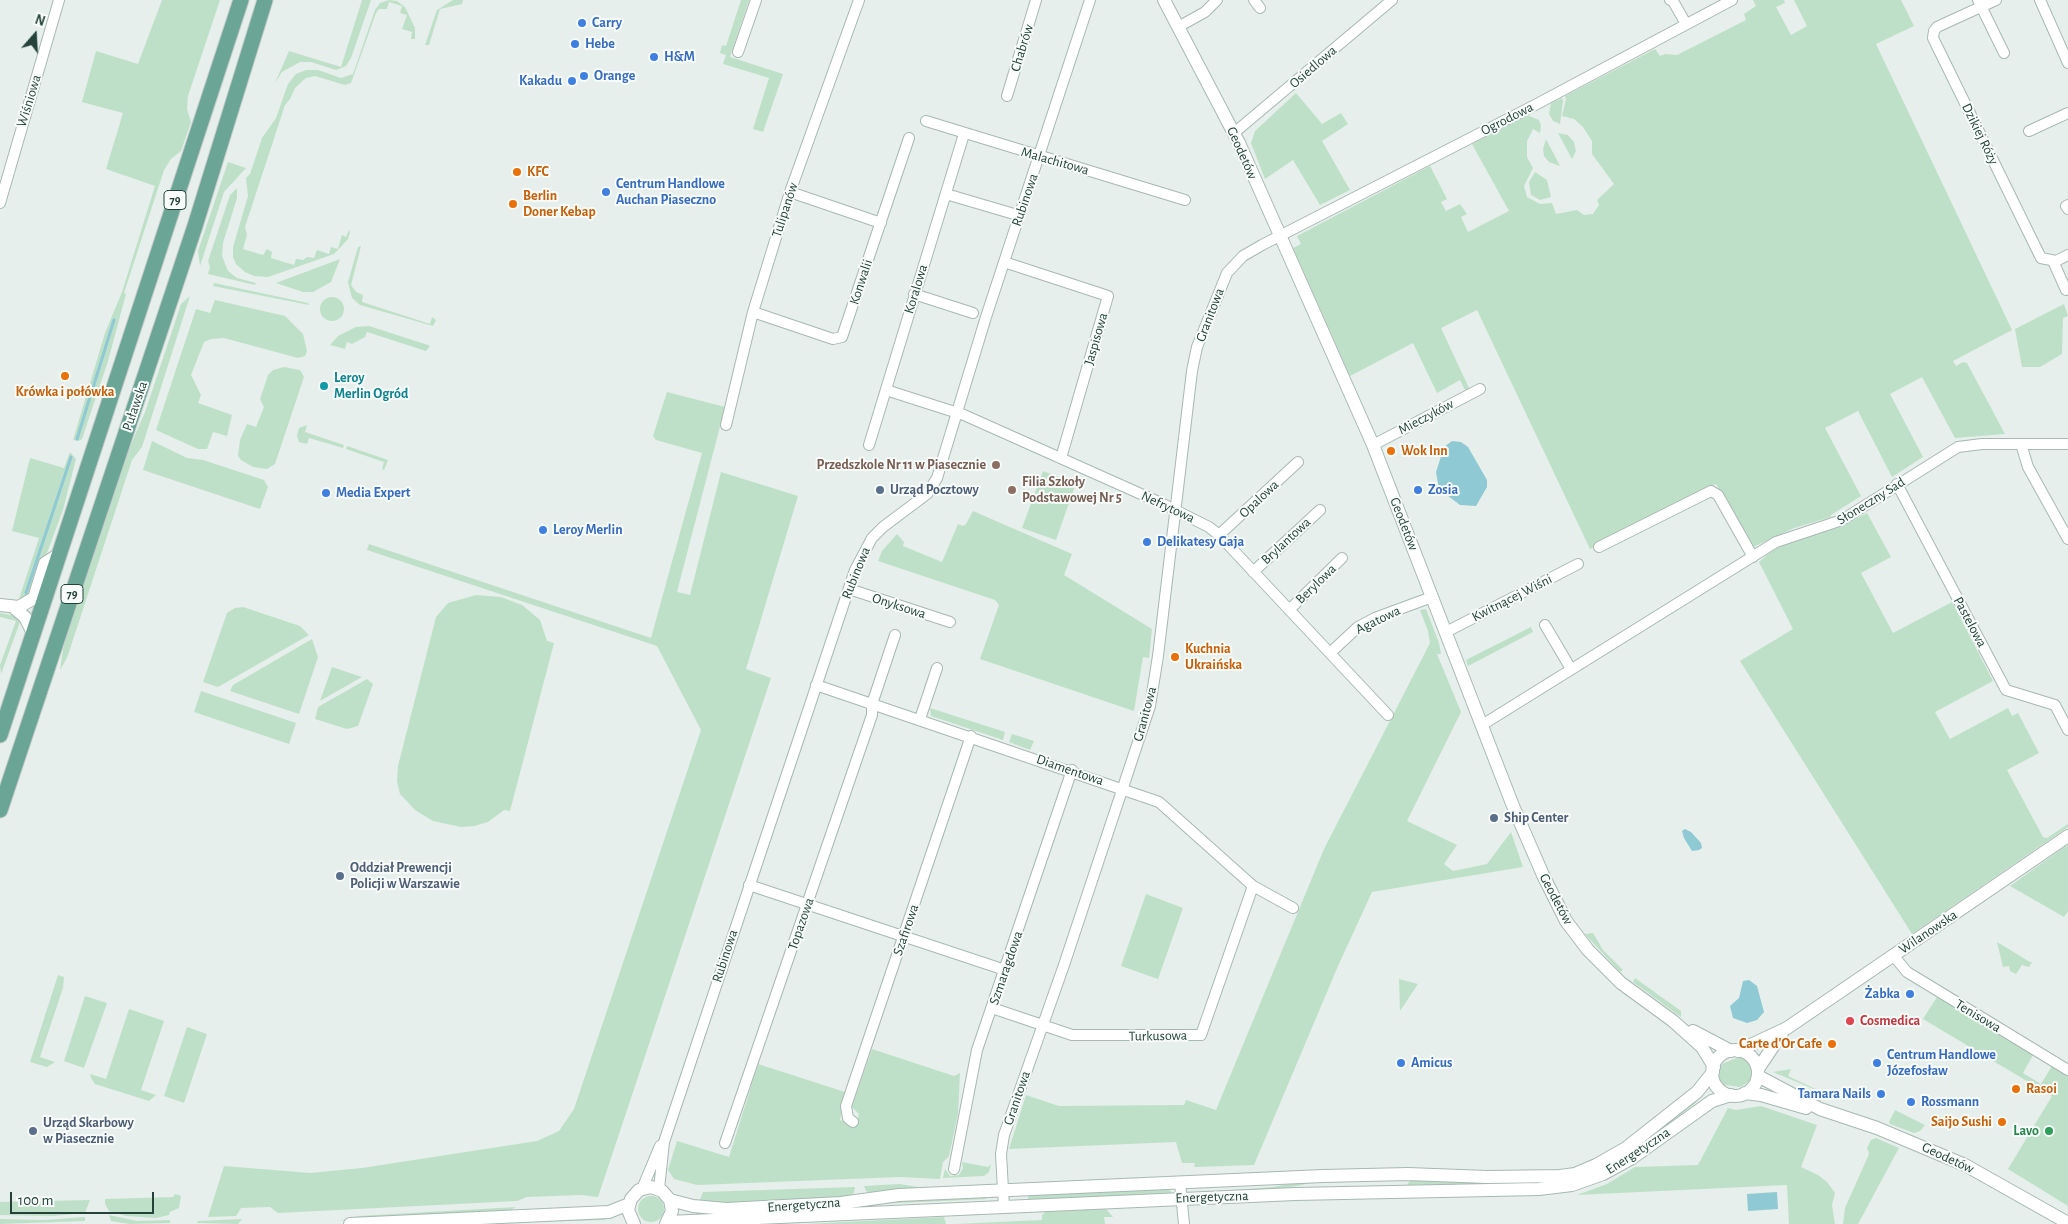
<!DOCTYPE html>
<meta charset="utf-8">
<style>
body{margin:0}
#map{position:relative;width:2068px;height:1224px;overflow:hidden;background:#e6efeb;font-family:"Alegreya Sans",sans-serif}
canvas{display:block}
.north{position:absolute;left:10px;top:10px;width:50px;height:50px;-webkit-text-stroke:4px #f7fbf9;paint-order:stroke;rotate:19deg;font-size:14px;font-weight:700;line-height:20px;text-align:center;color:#24423a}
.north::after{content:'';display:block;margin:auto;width:18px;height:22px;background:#24423a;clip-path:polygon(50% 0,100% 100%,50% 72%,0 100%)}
.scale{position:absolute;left:10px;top:1192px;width:144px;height:22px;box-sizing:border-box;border:2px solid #24423a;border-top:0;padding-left:6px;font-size:15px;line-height:18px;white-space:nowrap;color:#24423a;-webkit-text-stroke:4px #f7fbf9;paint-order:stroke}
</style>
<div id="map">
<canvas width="2068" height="1224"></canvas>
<div class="north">N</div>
<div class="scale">100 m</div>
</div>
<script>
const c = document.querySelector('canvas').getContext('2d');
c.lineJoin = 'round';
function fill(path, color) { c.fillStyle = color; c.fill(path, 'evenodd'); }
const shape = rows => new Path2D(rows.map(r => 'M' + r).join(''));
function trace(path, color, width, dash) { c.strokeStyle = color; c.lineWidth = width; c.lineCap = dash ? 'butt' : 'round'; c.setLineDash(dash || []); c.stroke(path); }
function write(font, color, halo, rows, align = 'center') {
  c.font = font + ' "Alegreya Sans",sans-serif'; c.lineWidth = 4; c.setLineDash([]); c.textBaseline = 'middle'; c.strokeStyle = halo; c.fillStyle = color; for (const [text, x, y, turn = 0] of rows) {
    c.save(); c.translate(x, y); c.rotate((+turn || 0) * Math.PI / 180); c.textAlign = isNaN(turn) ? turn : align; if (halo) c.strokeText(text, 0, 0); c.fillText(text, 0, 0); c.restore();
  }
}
const green = shape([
 [162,0,220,0,188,96,187,109,191,122,181,151,171,159,164,170,124,293,126,294,108,361,82,439,79,441,73,440,105,333,122,292,155,186,106,169,123,113,82,102,96,51,138,64],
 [362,0,371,0,351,58,346,66,336,70,311,62,300,62,282,72,275,83,289,51,341,67],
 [389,0,397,1,405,7,415,28,415,39,411,39,412,32,402,29,407,15,400,13,402,6,389,2,387,9,379,9,376,13,351,83,345,85,315,76,306,78,295,88,290,99,285,105,245,227,247,235,243,249,263,255,267,249,272,252,271,258,294,265,296,259,303,260,307,257,314,258,317,250,329,254,331,247,338,249,342,235,346,237,349,230,350,232,348,239,334,254,268,277,254,276,245,272,236,264,233,257,233,247,248,196,246,178,250,174,262,138,276,118,288,84,296,74,306,70,318,70,341,78,353,74,375,10,380,3],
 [453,0,463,0,462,4,440,9,429,45,425,45,437,10],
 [741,0,749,0,730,57,783,74,763,132,753,129,769,78,723,64,726,55,720,53,722,45,726,46],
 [1753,0,1784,0,1785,3,1776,7,1791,35,1807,26,1794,0,1901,0,1914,26,1876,44,2012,330,1953,361,1956,366,1963,362,1967,363,2005,434,1955,438,1922,377,1890,394,1923,457,1892,477,1858,411,1825,428,1861,496,1831,515,1831,517,1794,528,1751,548,1716,484,1590,549,1477,310,1441,328,1470,390,1466,392,1460,380,1437,393,1413,343,1350,376,1293,248,1301,244,1297,236,1430,166,1447,199,1441,202,1446,211,1460,204,1467,214,1461,217,1468,232,1509,211,1472,144,1527,115,1539,120,1541,126,1540,133,1533,129,1527,141,1527,157,1533,168,1524,186,1527,197,1540,204,1552,203,1556,214,1577,210,1584,215,1593,214,1599,205,1597,200,1614,184,1592,154,1592,141,1583,127,1574,119,1562,116,1566,99,1565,96,1655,49,1660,56,1665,54,1677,55,1746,20,1744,14,1756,6],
 [1296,93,1322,124,1341,113,1348,124,1322,141,1350,190,1320,205,1293,160,1265,179,1251,143,1255,131],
 [1562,98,1563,101,1560,124,1553,121,1549,114,1551,103],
 [1558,133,1568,135,1574,142,1576,151,1572,159],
 [1546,139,1560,166,1549,162,1544,156,1543,149],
 [228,162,246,168,224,192,200,266,198,251],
 [1535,172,1547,180,1551,197,1540,200,1531,195,1529,182],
 [237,188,237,198,223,243,222,256,228,271,237,278,256,283,255,285,208,274,210,267,208,261,230,195],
 [361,246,351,285,356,292,363,295,362,302,430,324,432,317,436,320,433,326,360,305,352,298,348,282,358,247],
 [340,259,331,282,313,292,303,292,276,283],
 [214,283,308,303,309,305,213,286],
 [190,296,142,447,132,460,67,658,60,670,64,643,123,463,145,412,181,304],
 '320 309a12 12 0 1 1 24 0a12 12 0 1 1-24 0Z',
 [215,300,285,316,303,334,307,351,305,356,298,358,224,338,211,339,204,342,191,375,201,395,198,403,232,415,227,436,213,432,207,449,198,449,156,430,196,309,210,313],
 [2064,304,2068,316,2063,318,2062,354,2040,367,2022,367,2015,329],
 [369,326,428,345,430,346,426,351,367,332,365,337,352,344,347,342,345,349,330,345,338,336,356,327],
 [284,367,300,370,304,377,275,464,267,469,253,467,241,460,238,456,240,440,247,424,256,427,264,407,260,399,268,375,273,370],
 [667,392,725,407,677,592,690,595,721,472,798,496,746,669,771,678,598,1197,581,1195,527,1197,517,1201,278,1213,270,1207,241,1208,236,1216,208,1217,224,1166,310,1173,362,1168,537,1141,559,1131,574,1109,701,730,657,646,367,550,369,544,651,638,702,453,656,440,653,436],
 [307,425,305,432,344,445,343,448,309,438,307,444,299,442,297,436,299,428],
 [152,441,187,458,203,460,264,480,268,487,260,509,143,470],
 [347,446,388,460,384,470,382,469,384,462,346,449],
 [70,452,76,459,63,510,34,588,31,595,22,600,19,599,39,538,12,531,30,458,64,468],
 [1043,471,1076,483,1056,540,1022,528],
 [973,511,1072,554,1064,575,1152,629,1149,658,1143,657,1134,711,980,659,999,605,995,600,878,561,882,551,897,534,904,542,903,546,942,562,958,524,963,526,966,524],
 [1867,513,1891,557,1861,573,1893,633,1952,602,1993,681,1935,712,1950,739,2008,708,2012,716,2018,713,2039,753,2007,770,2043,837,2047,838,2068,824,2068,827,1912,934,1740,661,1793,629,1759,562,1773,550,1799,539,1837,528],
 [476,595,501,597,522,605,540,620,547,641,554,643,510,811,504,810,488,822,474,826,461,827,433,821,415,810,400,794,397,781,398,766,436,617,448,603],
 [243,607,300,626,309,635,218,687,203,682,227,613,235,608],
 [1426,609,1439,643,1441,654,1437,654,1461,712,1407,821,1457,845,1444,864,1453,871,1487,864,1511,832,1523,867,1372,892,1338,966,1254,1165,1194,1167,1195,1163,1182,1163,1176,1142,1009,1149,1026,1095,1059,1106,1184,1105,1186,1100,1216,1110,1324,849,1430,643,1428,631,1420,610],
 [0,613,15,616,20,622,1,674,0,665,16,621,0,617],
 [1531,627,1533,632,1468,666,1466,660],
 [312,639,318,657,299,714,230,691,233,685],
 [332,667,362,677,320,701],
 [367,679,373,684,358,726,347,729,315,719,318,707],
 [201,691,296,723,289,744,194,712],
 [930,708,1005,732,1003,740,931,716],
 [1012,734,1034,741,1030,750,1009,742],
 [2066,846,2068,846,2068,911,2064,917,2010,886],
 [1146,894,1183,908,1158,979,1121,966],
 [1593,933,1603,950,1623,970,1620,972,1585,934],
 [1997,942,2030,962,2032,962,2029,967,2022,965,2016,974,2010,971,2009,966,2003,967],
 [58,975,64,977,63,988,40,1057,55,1062,47,1067,30,1062],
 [1635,978,1681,1011,1681,1017,1633,982],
 [1399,979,1418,984,1400,1011],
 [85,996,107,1003,84,1068,64,1061],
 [1937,997,2033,1055,2023,1073,2041,1084,2052,1066,2068,1076,2068,1206,2008,1169,2052,1096,1923,1019],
 [129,1009,164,1021,141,1090,156,1095,149,1101,95,1084,91,1078,90,1074,106,1079],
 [187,1027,207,1034,184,1103,164,1096],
 [872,1049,954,1076,960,1073,958,1114,949,1156,943,1162,940,1179,900,1177,697,1185,674,1179,668,1170,677,1141,729,1157,758,1064,845,1092,840,1120,856,1125,859,1114,852,1107],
 [1742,1056,1749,1059,1753,1067,1750,1081,1740,1087,1726,1085,1719,1086,1716,1081,1717,1069,1724,1063],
 [1791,1069,1788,1076,1830,1096,1773,1072],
 [1696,1100,1697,1102,1626,1156,1604,1169,1579,1178,1537,1184,1407,1185,1411,1179,1531,1182,1582,1175,1605,1166,1629,1152],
 [1761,1106,1817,1125,1801,1167,1818,1175,1827,1182,1835,1193,1832,1205,1835,1224,1789,1224,1787,1185,1577,1195,1607,1184,1635,1167,1698,1165,1728,1108,1736,1110],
 [1895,1110,1925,1125,1920,1131,1914,1133,1890,1124,1889,1122],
 [1876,1138,1899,1148,1858,1224,1843,1224,1845,1208,1869,1154,1867,1148,1871,1140],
 [962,1162,988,1167,991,1164,989,1172,984,1176,943,1178,945,1169,950,1176,959,1175,963,1168],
 [1376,1179,1376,1181,1312,1183,1280,1189,1195,1193,1273,1187,1304,1181],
 [900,1184,918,1187,872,1194,866,1191,864,1186],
 [855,1187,854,1193,849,1196,725,1204,699,1202,703,1192],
 [1166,1189,1171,1191,1171,1194,1028,1201,1028,1195],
 [175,1194,181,1196,179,1208,170,1212,169,1215,156,1218,126,1216,109,1211,105,1204,105,1199,173,1197],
 '638 1209a13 13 0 1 1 26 0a13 13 0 1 1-26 0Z',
 [987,1197,986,1199,879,1204,851,1210,696,1216,697,1211,721,1214,877,1202],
 [90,1200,85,1213,53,1216,0,1215,0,1202],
 [516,1207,509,1211,409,1215,340,1221,359,1216],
 [1106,1209,1113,1217,1104,1217,1105,1224,955,1224,1042,1220,1042,1215,1045,1212],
 [109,1215,137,1221,170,1220,170,1223,130,1224,111,1221],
 [85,1217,85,1221,0,1224,0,1219,45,1220],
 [944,1217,946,1224,805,1224],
 [604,1218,605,1220,463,1224],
 [242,1219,238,1224,197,1223,198,1221]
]);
const water = shape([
 [1452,441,1461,442,1468,447,1487,480,1487,487,1476,506,1460,505,1439,489,1436,472,1444,447],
 [1685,829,1691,832,1701,843,1702,848,1699,850,1692,851,1684,838,1682,831],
 [1749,980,1757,986,1764,1012,1757,1020,1747,1023,1733,1018,1730,1006,1739,998,1743,981],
 [1777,1192,1778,1209,1748,1211,1747,1194]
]);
const stream = shape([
 [77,439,114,320],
 [26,593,71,457]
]);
const minor = shape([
 [1254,0,1260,8],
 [1670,0,1673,1,1686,24],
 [1978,0,2004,53],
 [1996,0,1937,27,1934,31,1933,38,2041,258,2056,261,2068,255],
 [2040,0,2068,63],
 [1178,27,1205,12,1217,0],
 [738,52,756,0],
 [1007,96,1036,0],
 [926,121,1185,200],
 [2029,131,2068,113],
 [1234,133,1392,0],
 [790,192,881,223],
 [946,194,1014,214],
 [0,203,59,0],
 [2068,205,2066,206,2068,209],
 [2053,261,2066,290],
 [1004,262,1108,296,1061,458],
 [914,294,973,313],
 [753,312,833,339,842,337,909,138],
 [886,390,964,415,1161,503,1209,527,1219,535,1388,715],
 [726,425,753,312,790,192,859,0],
 [2068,444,2021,444,2028,467,2068,539],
 [869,445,964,134],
 [1373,445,1480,389],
 [1897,484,2006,690,2055,705,2068,730],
 [1219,535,1298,462],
 [1599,547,1711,491,1718,495,1753,557],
 [1253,572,1320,510],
 [849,589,950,622],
 [1289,610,1342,558],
 [1545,625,1571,669],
 [1446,632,1578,564],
 [1330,653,1358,627,1375,618,1432,597],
 [816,685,1159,802,1253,886,1293,908],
 [920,719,937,668],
 [1482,725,1776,542,1842,520,1958,447,1982,444,2021,444],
 [749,885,1005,970],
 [1893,955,1907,972,2068,1070],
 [992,1008,1072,1035,1201,1035,1253,886],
 [853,1122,848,1118,846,1106,971,736],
 [725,1143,872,715,872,704,895,635],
 [954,1169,977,1050,1072,770],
 [1180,1183,1184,1224],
 [642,1189,660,1146],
 [659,1189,664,1142,855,570,872,538,883,527,927,494,937,478,986,317,1090,0],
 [1004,1207,1001,1154,1004,1135,1064,965,1150,706,1158,656,1192,371,1197,347,1227,273,1243,256,1262,245,1535,105,1732,0]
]);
const tertiary = shape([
 [1164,0,1239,143,1373,445,1513,806,1543,875,1566,921,1588,950,1621,983,1673,1021,1702,1047,1714,1067],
 [0,605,19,607,34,598,45,563,61,553],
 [13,607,25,617,34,635],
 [1693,1031,1731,1051],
 '1712 1073a23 23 0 1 1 46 0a23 23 0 1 1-46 0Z',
 [1738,1051,1787,1028,2068,836],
 [1758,1069,1782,1033],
 [1758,1076,1820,1109,1877,1128,1965,1165,2068,1223],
 [1745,1093,1761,1095,1806,1108],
 [670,1200,693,1206,726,1209,841,1203,899,1195,1323,1176,1408,1174,1487,1177,1560,1176,1575,1174,1596,1165,1626,1148,1697,1092,1713,1072],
 [668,1222,1295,1194,1539,1189,1572,1185,1603,1174,1632,1158,1712,1101,1731,1095],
 [350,1224,609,1212,629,1204],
 [634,1224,628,1210,631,1199,639,1190,651,1187,662,1191,670,1200,672,1211,666,1224]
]);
const primary = shape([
 [0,735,241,0],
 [0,810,195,226,265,0]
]);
const markers = [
 [582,23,5,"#3f7fe0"],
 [575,44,5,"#3f7fe0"],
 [654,57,5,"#3f7fe0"],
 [584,76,5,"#3f7fe0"],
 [572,81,5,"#3f7fe0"],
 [517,172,5,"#e8710a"],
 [606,192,5,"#3f7fe0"],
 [513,204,5,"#e8710a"],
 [65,376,5,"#e8710a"],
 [324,386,5,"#0f9aa8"],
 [1391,451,5,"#e8710a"],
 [996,465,5,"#8d6e63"],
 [880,490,5,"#5c6f8a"],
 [1012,490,5,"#8d6e63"],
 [1418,490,5,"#3f7fe0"],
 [326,493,5,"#3f7fe0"],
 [543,530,5,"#3f7fe0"],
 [1147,542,5,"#3f7fe0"],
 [1175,657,5,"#e8710a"],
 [1494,818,5,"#5c6f8a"],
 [340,876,5,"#5c6f8a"],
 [1910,994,5,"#3f7fe0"],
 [1850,1021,5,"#e0444e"],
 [1832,1044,5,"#e8710a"],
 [1401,1063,5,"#3f7fe0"],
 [1877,1063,5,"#3f7fe0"],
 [2016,1089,5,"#e8710a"],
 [1881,1094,5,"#3f7fe0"],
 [1911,1102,5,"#3f7fe0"],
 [2002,1122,5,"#e8710a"],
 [33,1131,5,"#5c6f8a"],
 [2049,1131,5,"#2e9e5b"]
];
const shields = [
 [175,200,22],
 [72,594,22]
];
const shieldNames = [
 ["79",175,200],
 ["79",72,594]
];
const shopNames = [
 ["Carry",592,23],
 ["Hebe",585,44],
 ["H&M",664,57],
 ["Orange",594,76],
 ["Kakadu",562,81,"right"],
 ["Centrum Handlowe",616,184],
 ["Auchan Piaseczno",616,200],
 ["Zosia",1428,490],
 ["Media Expert",336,493],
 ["Leroy Merlin",553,530],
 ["Delikatesy Gaja",1157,542],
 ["Żabka",1900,994,"right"],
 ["Centrum Handlowe",1887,1055],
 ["Józefosław",1887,1071],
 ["Amicus",1411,1063],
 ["Tamara Nails",1871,1094,"right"],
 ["Rossmann",1921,1102]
];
const streetNames = [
 ["Chabrów",1022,48,-73],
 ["Osiedlowa",1313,67,-41],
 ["Wiśniowa",29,101,-73],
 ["Ogrodowa",1507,119,-27],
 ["Dzikiej Róży",1980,134,64],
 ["Geodetów",1242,153,66],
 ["Malachitowa",1055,161,16],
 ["Rubinowa",1025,200,-71],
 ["Tulipanów",785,210,-72],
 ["Konwalii",861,282,-72],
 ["Koralowa",916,289,-73],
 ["Granitowa",1210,315,-69],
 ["Jaspisowa",1096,339,-74],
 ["Puławska",135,406,-71],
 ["Mieczyków",1426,417,-28],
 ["Opalowa",1259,499,-43],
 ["Słoneczny Sad",1871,501,-32],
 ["Nefrytowa",1168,507,25],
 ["Geodetów",1404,524,69],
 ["Brylantowa",1286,541,-43],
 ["Rubinowa",856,573,-68],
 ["Berylowa",1316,584,-44],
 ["Kwitnącej Wiśni",1512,598,-27],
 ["Onyksowa",899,606,18],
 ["Agatowa",1378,620,-26],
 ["Pastelowa",1970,622,62],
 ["Granitowa",1145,714,-75],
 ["Diamentowa",1070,770,19],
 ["Geodetów",1556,899,62],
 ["Topazowa",801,924,-71],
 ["Szafirowa",906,930,-71],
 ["Wilanowska",1928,932,-34],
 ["Rubinowa",725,956,-72],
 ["Szmaragdowa",1006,968,-71],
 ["Tenisowa",1978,1016,31],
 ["Turkusowa",1158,1036,-1],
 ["Granitowa",1017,1098,-71],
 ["Energetyczna",1638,1151,-33],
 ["Geodetów",1948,1158,25],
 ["Energetyczna",1212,1197,-2],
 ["Energetyczna",804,1205,-4]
];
const foodNames = [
 ["KFC",527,172],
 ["Berlin",523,196],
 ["Doner Kebap",523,212],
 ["Krówka i połówka",65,392,"center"],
 ["Wok Inn",1401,451],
 ["Kuchnia",1185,649],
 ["Ukraińska",1185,665],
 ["Carte d'Or Cafe",1822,1044,"right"],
 ["Rasoi",2026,1089],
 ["Saijo Sushi",1992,1122,"right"]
];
const cultureNames = [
 ["Leroy",334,378],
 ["Merlin Ogród",334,394]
];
const educationNames = [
 ["Przedszkole Nr 11 w Piasecznie",986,465],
 ["Filia Szkoły",1022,482,"left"],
 ["Podstawowej Nr 5",1022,498,"left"]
];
const serviceNames = [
 ["Urząd Pocztowy",890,490],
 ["Ship Center",1504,818],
 ["Oddział Prewencji",350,868],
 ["Policji w Warszawie",350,884],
 ["Urząd Skarbowy",43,1123],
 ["w Piasecznie",43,1139]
];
const healthNames = [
 ["Cosmedica",1860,1021]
];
const leisureNames = [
 ["Lavo",2039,1131]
];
fill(green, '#bfe0c8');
fill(water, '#8ec9d4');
trace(stream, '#8ec9d4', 3);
trace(minor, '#a8b8b2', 12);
trace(tertiary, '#a8b8b2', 14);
trace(primary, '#c2cac8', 17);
trace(minor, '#fff', 10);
trace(tertiary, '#fff', 12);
trace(primary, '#6aa596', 15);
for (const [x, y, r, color] of markers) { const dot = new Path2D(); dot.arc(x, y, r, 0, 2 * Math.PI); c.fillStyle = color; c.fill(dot); trace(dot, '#f7fbf9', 2); }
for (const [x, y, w] of shields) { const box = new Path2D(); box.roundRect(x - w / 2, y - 9.5, w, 19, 4); c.fillStyle = '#f7fbf9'; c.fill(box); trace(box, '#24423a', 1); }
write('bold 12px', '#24423a', null, shieldNames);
write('bold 14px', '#366cbe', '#f7fbf9', shopNames, 'left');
write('14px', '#24423a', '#f7fbf9', streetNames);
write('bold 14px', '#c56008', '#f7fbf9', foodNames, 'left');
write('bold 14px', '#0d838f', '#f7fbf9', cultureNames, 'left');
write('bold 14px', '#785e54', '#f7fbf9', educationNames, 'right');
write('bold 14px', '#4e5e75', '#f7fbf9', serviceNames, 'left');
write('bold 14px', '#be3a42', '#f7fbf9', healthNames, 'left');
write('bold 14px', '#27864d', '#f7fbf9', leisureNames, 'right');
</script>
